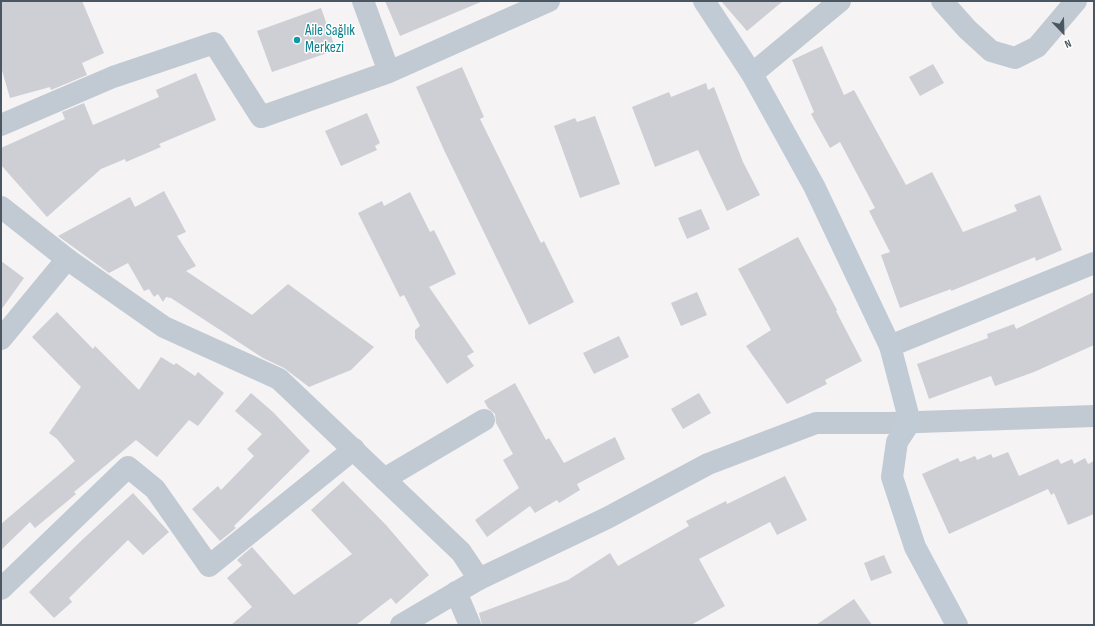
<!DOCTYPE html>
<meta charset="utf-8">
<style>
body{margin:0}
#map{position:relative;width:1095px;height:626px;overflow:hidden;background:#f5f3f3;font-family:"Sofia Sans Condensed",sans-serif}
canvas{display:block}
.frame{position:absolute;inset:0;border:2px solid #4a5661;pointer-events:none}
.north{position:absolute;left:1043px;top:12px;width:40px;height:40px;-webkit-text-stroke:3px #fff;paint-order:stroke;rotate:157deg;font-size:11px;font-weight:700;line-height:16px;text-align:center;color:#4a5661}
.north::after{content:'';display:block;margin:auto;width:14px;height:18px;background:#4a5661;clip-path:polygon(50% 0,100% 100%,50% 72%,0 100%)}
</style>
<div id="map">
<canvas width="1095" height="626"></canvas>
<div class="frame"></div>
<div class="north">N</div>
</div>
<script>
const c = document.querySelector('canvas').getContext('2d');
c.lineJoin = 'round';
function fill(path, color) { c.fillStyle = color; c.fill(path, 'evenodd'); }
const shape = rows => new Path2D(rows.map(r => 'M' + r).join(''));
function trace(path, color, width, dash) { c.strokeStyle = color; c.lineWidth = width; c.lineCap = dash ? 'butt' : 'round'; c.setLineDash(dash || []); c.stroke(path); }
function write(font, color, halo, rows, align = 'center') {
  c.font = font + ' "Sofia Sans Condensed",sans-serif'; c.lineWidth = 3; c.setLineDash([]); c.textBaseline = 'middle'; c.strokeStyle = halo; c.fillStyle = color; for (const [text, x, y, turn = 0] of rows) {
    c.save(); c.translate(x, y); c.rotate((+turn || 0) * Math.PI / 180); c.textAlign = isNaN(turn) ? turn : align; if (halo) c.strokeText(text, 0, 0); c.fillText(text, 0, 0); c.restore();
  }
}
const building = shape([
 [1,1,82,1,104,53,82,63,87,75,51,90,50,87,10,98,1,67],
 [385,1,483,1,400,36],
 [721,1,783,1,747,31],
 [321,8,336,50,272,72,257,31],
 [822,46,844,95,854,90,906,185,932,172,963,232,1017,211,1014,205,1040,195,1062,250,1036,261,1035,257,951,291,951,289,900,308,881,255,890,252,869,211,875,208,840,142,830,148,811,114,814,112,792,60],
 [933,64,944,83,920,96,909,77],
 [462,67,484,117,480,119,541,243,544,241,574,302,529,325,444,150,416,87],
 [196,73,216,120,159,144,161,147,126,162,125,159,101,169,47,217,1,165,1,148,65,119,62,112,84,103,93,125,159,97,156,90],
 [706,83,708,90,714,87,743,162,760,195,727,211,698,150,655,167,632,107,669,92,671,97],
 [367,113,380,143,375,146,377,150,341,166,325,131],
 [595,116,620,184,580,198,554,126,575,118,577,122],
 [164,191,186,232,177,236,196,266,186,271,252,315,288,284,374,347,351,370,309,387,284,368,263,358,171,298,166,297,163,302,158,294,154,297,149,289,144,291,128,263,109,273,58,236,130,197,135,207],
 [410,192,430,232,434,230,456,274,429,287,474,352,467,356,474,366,447,384,415,338,415,330,420,326,404,295,400,297,358,213,382,201,384,206],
 [701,209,710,229,687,239,678,218],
 [798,237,837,310,836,311,862,361,825,380,827,384,787,404,746,346,771,330,738,269],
 [1,261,24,278,1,310],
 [697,292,707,315,681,326,671,303],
 [1094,292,1094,345,1034,372,995,386,991,376,929,399,917,364,988,338,987,334,1014,324,1016,329],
 [57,312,93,349,95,346,139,390,161,357,174,365,176,363,195,376,198,372,224,393,198,426,189,420,157,457,136,440,74,492,76,494,35,528,30,522,1,550,1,524,75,461,57,439,49,433,81,387,32,337],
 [619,336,629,357,594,374,583,353],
 [515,383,546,440,549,438,564,463,615,437,625,459,577,484,580,490,559,503,557,500,535,513,530,506,487,537,475,520,519,488,503,460,513,454,496,423,495,414,488,408,484,401],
 [251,393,273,412,310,451,234,526,236,528,220,541,192,509,218,486,221,490,254,456,247,449,262,434,235,411],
 [699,393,711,413,683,429,671,409],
 [1008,452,1019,476,1058,459,1061,464,1072,459,1074,464,1085,458,1088,464,1094,461,1094,514,1068,525,1054,493,1051,495,1048,489,949,534,922,474,958,458,960,462,975,456,977,460,991,454,993,458],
 [785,476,807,520,777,535,770,522,699,559,725,606,691,625,482,625,479,613,568,580,610,553,618,566,689,526,686,521,726,501,727,504],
 [343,481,386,525,429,575,396,604,391,598,356,625,231,625,252,607,227,578,242,565,237,560,252,547,294,595,352,554,311,510],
 [133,493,169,532,143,555,128,540,69,598,72,602,54,618,29,592,83,539],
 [884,555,892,573,871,581,864,563],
 [854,599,872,625,816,625]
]);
const minor = shape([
 [363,1,389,72],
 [942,1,967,29,991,51,1015,58,1037,47,1076,1],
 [752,74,840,1],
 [1,125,113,77,214,43,261,117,389,72,549,1],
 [1,339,67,259],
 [890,346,1094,263],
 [384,479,484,420],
 [1,589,128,467,155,489,209,566,354,449],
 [456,592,470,625],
 [401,625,479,579]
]);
const tertiary = shape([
 [1,207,67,259,164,327,279,379,461,552,479,579,607,518,708,464,816,423,890,423,1094,416]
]);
const secondary = shape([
 [704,1,752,74,814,186,890,346,910,422,897,442,892,477,915,547,957,625]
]);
const markers = [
 [297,40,4,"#0f9aa8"]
];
const cultureNames = [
 ["Aile Sağlık",305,31],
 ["Merkezi",305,48]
];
fill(building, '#cdcfd5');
trace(minor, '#c1cad2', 22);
trace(tertiary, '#c1cad2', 22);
trace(secondary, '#c1cbd6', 22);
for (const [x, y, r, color] of markers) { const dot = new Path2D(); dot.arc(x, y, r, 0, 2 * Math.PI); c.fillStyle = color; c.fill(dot); trace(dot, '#fff', 1.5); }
write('15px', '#0d838f', '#fff', cultureNames, 'left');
</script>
